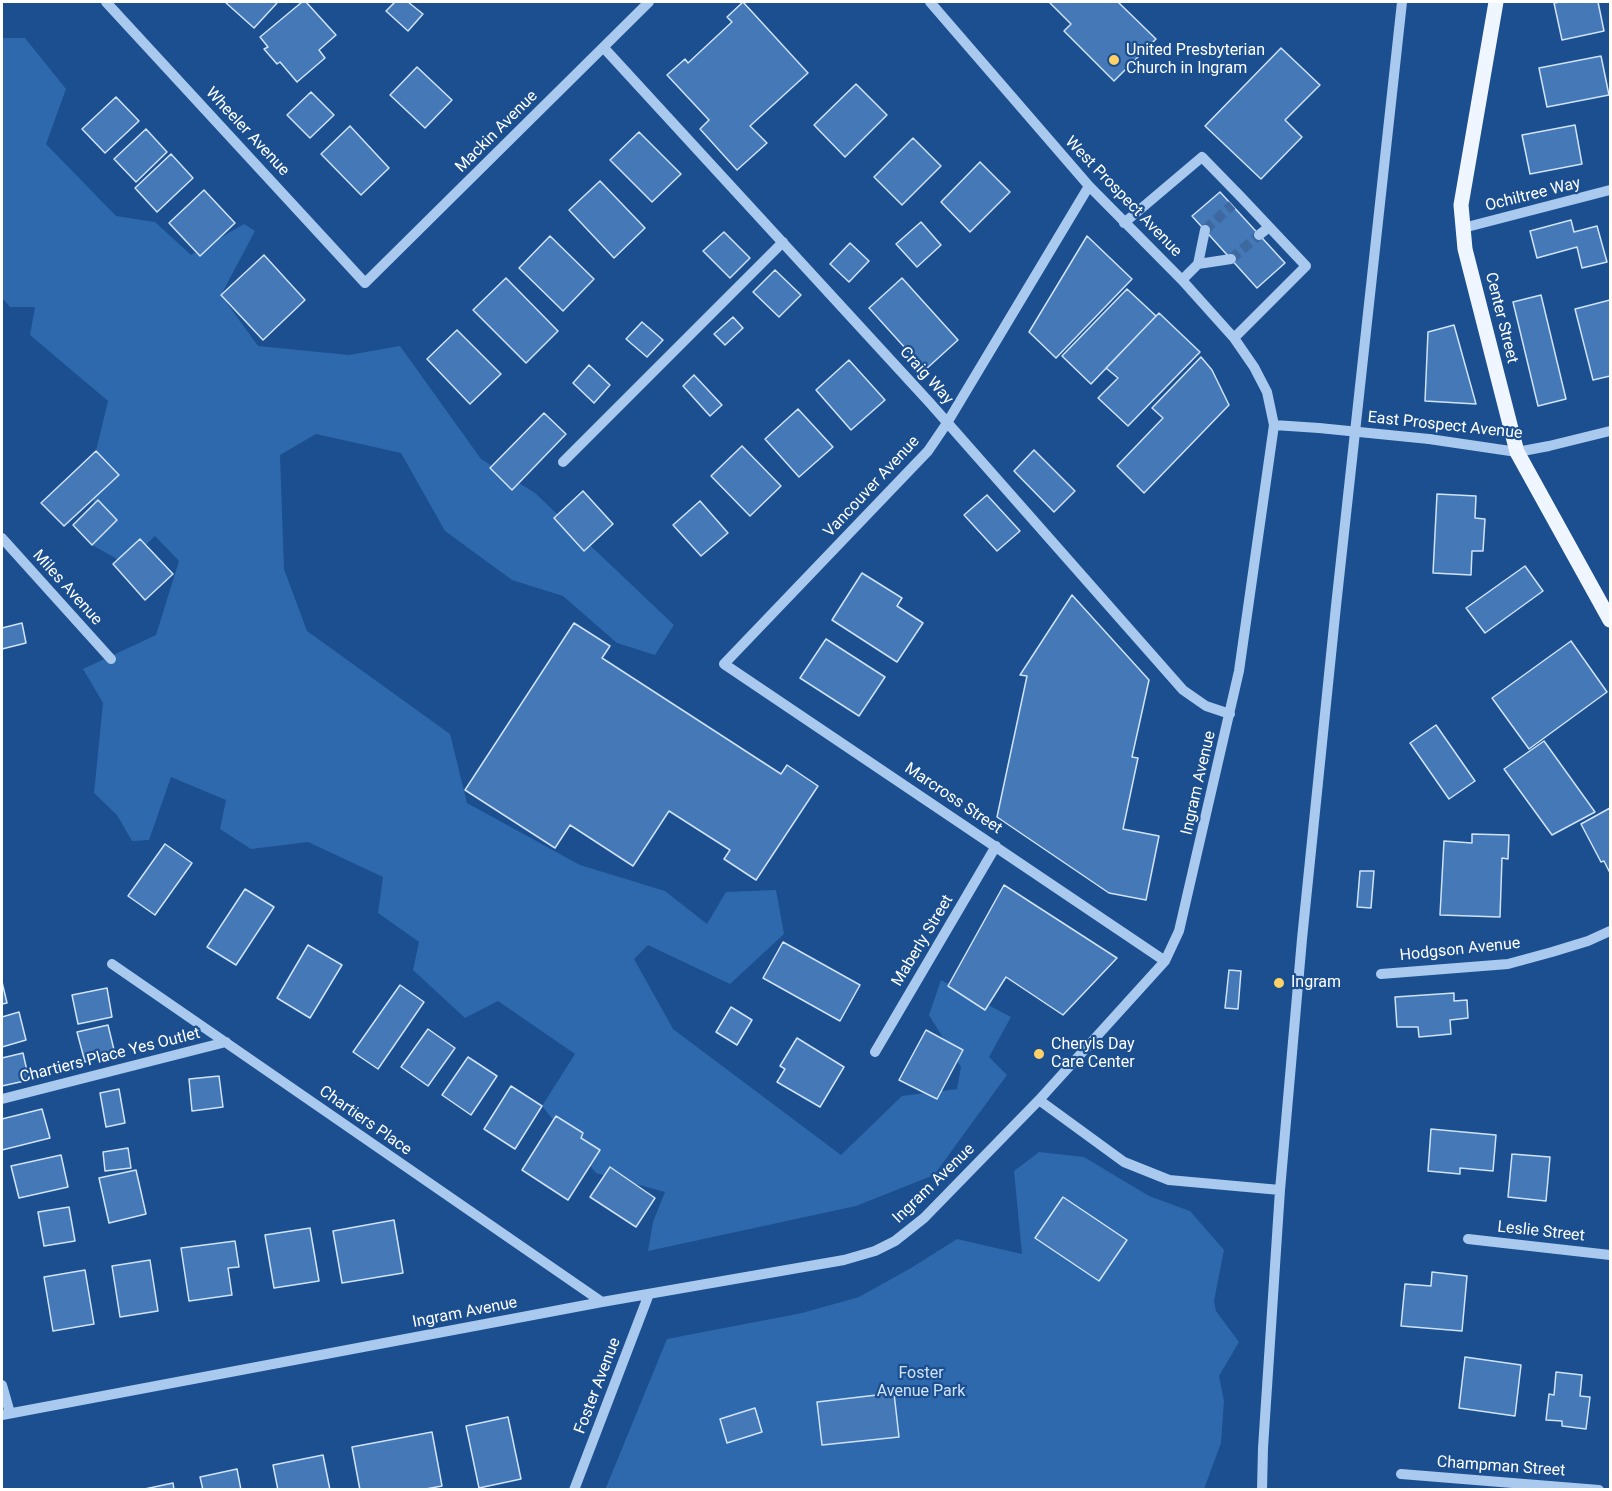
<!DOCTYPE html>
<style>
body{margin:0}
#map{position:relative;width:1612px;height:1491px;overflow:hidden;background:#1b4f8f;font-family:Roboto,sans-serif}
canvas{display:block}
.frame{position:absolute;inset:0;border:3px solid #fff;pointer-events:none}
</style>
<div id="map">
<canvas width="1612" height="1491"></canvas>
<div class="frame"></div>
</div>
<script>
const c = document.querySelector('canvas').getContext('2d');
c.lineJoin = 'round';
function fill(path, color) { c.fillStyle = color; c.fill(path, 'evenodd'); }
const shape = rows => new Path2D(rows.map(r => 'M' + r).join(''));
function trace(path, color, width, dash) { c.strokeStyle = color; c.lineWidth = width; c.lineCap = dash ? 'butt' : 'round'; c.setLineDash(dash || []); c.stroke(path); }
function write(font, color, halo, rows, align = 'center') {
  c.font = font + ' Roboto,sans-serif'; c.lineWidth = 4.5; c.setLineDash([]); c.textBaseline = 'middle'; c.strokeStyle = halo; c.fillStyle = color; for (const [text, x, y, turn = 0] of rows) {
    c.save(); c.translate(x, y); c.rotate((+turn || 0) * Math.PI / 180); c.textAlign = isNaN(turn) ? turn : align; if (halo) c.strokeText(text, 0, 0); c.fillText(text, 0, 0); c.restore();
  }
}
const green = shape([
 [2,38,25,38,66,89,46,144,116,216,155,222,191,255,244,224,255,231,221,295,258,346,349,355,400,346,481,459,535,493,674,625,655,655,617,643,563,596,512,580,445,531,401,453,316,434,280,455,284,569,307,631,450,734,467,803,580,865,665,891,707,924,726,892,776,890,784,934,730,984,648,945,634,959,673,1029,841,1155,902,1096,957,1089,961,1067,929,1015,941,980,1011,1017,989,1057,1007,1075,934,1175,856,1206,648,1251,653,1222,665,1192,596,1173,542,1106,575,1054,498,1001,465,1018,413,970,419,942,378,913,383,877,308,842,251,849,220,829,226,800,171,777,149,840,132,841,117,815,94,793,103,703,83,669,156,635,179,561,155,536,126,564,92,545,96,451,108,401,30,335,35,307,10,307,2,298],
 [1039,1152,1084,1157,1149,1196,1190,1211,1224,1250,1214,1301,1216,1311,1239,1342,1219,1376,1224,1401,1221,1443,1204,1489,605,1490,667,1339,802,1313,859,1297,911,1268,957,1239,1022,1254,1014,1171]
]);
const building = shape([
 [225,2,276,2,277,3,254,28,225,2],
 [302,2,306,2,336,35,319,50,325,58,297,82,280,62,277,64,264,49,268,47,260,37,302,2],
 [395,2,408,2,423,14,408,31,386,11,395,2],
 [743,2,808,73,750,126,767,143,737,170,700,129,709,120,667,75,685,59,688,63,732,22,727,17,743,2],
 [1049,2,1118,2,1156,39,1114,81,1064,31,1071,24,1049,2],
 [1560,2,1598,2,1604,31,1562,40,1554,3,1560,2],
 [1281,48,1320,85,1285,120,1302,137,1261,179,1205,126,1281,48],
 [1601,56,1609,95,1547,107,1539,68,1601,56],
 [417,67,452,100,425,128,390,95,417,67],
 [856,84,887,115,845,157,814,125,856,84],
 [311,92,334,115,310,138,287,115,311,92],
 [116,97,139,121,105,153,82,129,116,97],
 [1575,125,1582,164,1530,174,1522,135,1575,125],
 [350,126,389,168,361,195,321,154,350,126],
 [146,129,167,152,136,182,114,159,146,129],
 [639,132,681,174,652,202,610,160,639,132],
 [913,138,941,166,902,205,874,177,913,138],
 [171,154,193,178,157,212,135,188,171,154],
 [980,162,1010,192,970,232,941,202,980,162],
 [600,181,645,228,614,258,569,210,600,181],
 [204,190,235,223,200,256,169,223,204,190],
 [1220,192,1285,263,1257,288,1192,216,1220,192],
 [1571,220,1574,232,1597,226,1607,262,1582,268,1577,247,1537,258,1530,231,1571,220],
 [921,222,941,245,917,267,896,244,921,222],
 [724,232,750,258,730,278,703,251,724,232],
 [550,236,594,279,563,311,519,268,550,236],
 [1087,236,1132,279,1056,358,1029,332,1087,236],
 [850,243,869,261,849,282,830,264,850,243],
 [264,255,305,300,263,340,221,295,264,255],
 [775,270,801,295,779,317,753,292,775,270],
 [506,278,558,331,526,363,473,310,506,278],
 [902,278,958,340,925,370,869,308,902,278],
 [1127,289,1156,316,1091,384,1062,356,1127,289],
 [1541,295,1566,399,1538,406,1513,302,1541,295],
 [1610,300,1610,376,1593,380,1575,309,1610,300],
 [1159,313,1200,352,1128,426,1098,398,1118,378,1106,368,1159,313],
 [733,317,743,328,725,345,714,334,733,317],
 [642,322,663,340,647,357,626,339,642,322],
 [1454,325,1476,404,1425,401,1428,332,1454,325],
 [457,330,501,374,470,404,427,359,457,330],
 [1201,357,1212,370,1229,405,1144,493,1117,466,1163,418,1152,408,1201,357],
 [849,360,885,400,851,430,816,390,849,360],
 [589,365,610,385,594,403,573,383,589,365],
 [694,375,722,405,710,416,683,386,694,375],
 [798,409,833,447,799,477,765,439,798,409],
 [544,413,566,434,512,490,490,468,544,413],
 [742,446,781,486,750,516,711,476,742,446],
 [1034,450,1075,491,1054,512,1014,471,1034,450],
 [96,451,119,475,64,526,41,503,96,451],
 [583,491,613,524,584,551,554,518,583,491],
 [1437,494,1476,496,1475,518,1485,519,1483,551,1472,551,1471,575,1433,573,1437,494],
 [987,495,1020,531,997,551,964,515,987,495],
 [98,500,117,520,92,545,73,525,98,500],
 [700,501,728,533,701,556,673,525,700,501],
 [140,539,173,574,145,600,113,564,140,539],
 [1525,566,1543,591,1485,633,1466,608,1525,566],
 [862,573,902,598,897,606,923,623,897,662,832,620,862,573],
 [1072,595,1149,680,1132,757,1138,758,1123,829,1159,836,1146,900,1109,893,997,817,1027,676,1020,675,1072,595],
 [22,623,26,643,2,649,2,628,22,623],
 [574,623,610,646,602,658,781,774,787,765,818,786,756,880,724,859,730,850,669,811,633,866,570,825,555,848,465,790,574,623],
 [826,639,885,677,859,716,800,678,826,639],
 [1571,641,1607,692,1529,749,1492,698,1571,641],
 [1436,725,1475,781,1449,799,1410,743,1436,725],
 [1544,741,1595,812,1552,835,1504,769,1544,741],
 [1610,808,1610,873,1604,861,1601,862,1581,824,1610,808],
 [1472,834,1509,835,1508,859,1502,858,1500,917,1440,915,1444,841,1472,843,1472,834],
 [165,844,192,863,155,915,128,896,165,844],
 [1360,871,1374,871,1371,908,1357,907,1360,871],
 [1004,885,1117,958,1063,1015,1006,977,985,1010,948,986,1004,885],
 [245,889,274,907,236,965,207,947,245,889],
 [783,942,860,985,840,1021,763,978,783,942],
 [308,945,342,965,310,1018,277,998,308,945],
 [1229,970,1241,971,1238,1009,1225,1008,1229,970],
 [2,982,7,1003,2,1004,2,982],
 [400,985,424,1002,378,1069,353,1052,400,985],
 [107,988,112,1017,78,1024,72,995,107,988],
 [1454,993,1454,1001,1467,1000,1468,1018,1450,1020,1451,1034,1419,1037,1418,1027,1397,1027,1395,997,1454,993],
 [731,1007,752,1020,737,1045,716,1032,731,1007],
 [19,1012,26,1040,2,1047,2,1017,19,1012],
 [108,1025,115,1054,85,1062,77,1032,108,1025],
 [428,1029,455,1048,428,1086,401,1067,428,1029],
 [926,1030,963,1050,937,1099,899,1080,926,1030],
 [797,1038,844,1067,820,1107,777,1082,785,1069,780,1066,797,1038],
 [23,1053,29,1080,2,1086,2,1058,23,1053],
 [468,1057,497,1076,471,1115,442,1095,468,1057],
 [219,1076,223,1107,192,1111,189,1079,219,1076],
 [511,1086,542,1106,515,1149,484,1129,511,1086],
 [119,1089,125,1123,106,1127,100,1093,119,1089],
 [42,1109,50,1138,2,1150,2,1119,42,1109],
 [556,1116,583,1133,581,1138,600,1150,568,1200,522,1170,556,1116],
 [1431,1129,1496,1135,1493,1171,1460,1168,1460,1174,1428,1171,1431,1129],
 [128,1148,131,1168,105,1171,103,1152,128,1148],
 [1512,1154,1550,1157,1546,1201,1508,1197,1512,1154],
 [61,1155,68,1187,19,1198,11,1166,61,1155],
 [610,1167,655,1198,636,1227,590,1197,610,1167],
 [136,1170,146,1214,109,1223,99,1178,136,1170],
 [1063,1197,1127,1240,1099,1281,1035,1238,1063,1197],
 [69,1207,75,1241,44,1246,38,1212,69,1207],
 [394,1220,403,1273,342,1283,333,1231,394,1220],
 [310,1228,319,1281,274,1288,265,1235,310,1228],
 [235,1241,239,1267,228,1268,232,1295,189,1301,181,1248,235,1241],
 [150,1260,158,1311,120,1317,112,1266,150,1260],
 [85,1270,94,1324,53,1331,44,1277,85,1270],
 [1432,1272,1467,1276,1462,1331,1401,1326,1405,1284,1431,1286,1432,1272],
 [1465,1357,1521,1365,1515,1416,1459,1408,1465,1357],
 [1556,1372,1582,1375,1580,1396,1590,1397,1586,1429,1562,1426,1562,1421,1546,1420,1549,1394,1554,1395,1556,1372],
 [894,1393,899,1437,822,1445,817,1402,894,1393],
 [755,1408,762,1432,727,1443,720,1419,755,1408],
 [508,1417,521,1479,479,1488,466,1426,508,1417],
 [432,1432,442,1486,420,1490,360,1490,352,1447,432,1432],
 [323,1455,330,1490,278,1490,273,1465,323,1455],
 [237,1469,241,1490,203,1490,200,1477,237,1469],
 [173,1483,174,1490,140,1490,173,1483]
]);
const minorTunnel = shape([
 [1205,230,1232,205],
 [1231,259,1259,235]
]);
const minor = shape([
 [106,2,365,283,649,2],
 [604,48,930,403,1183,690,1206,706,1230,714],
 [1089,186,947,423,928,451,724,664,1165,961],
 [1124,223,1202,157,1241,197,1306,266,1234,338],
 [1463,228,1610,190],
 [1259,235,1269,227],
 [1198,264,1231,259],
 [1182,280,1198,264,1205,230],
 [1274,425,1319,428],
 [1429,439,1517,452,1549,446,1610,431],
 [563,462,783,242],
 [2,538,111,659],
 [112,964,602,1302],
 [1381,974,1508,964,1552,952,1588,941,1610,931],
 [875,1052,996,846],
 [2,1099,226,1042],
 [1039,1100,1124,1162,1169,1180,1280,1190],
 [1468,1239,1610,1255],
 [2,1385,10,1413],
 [2,1415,602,1302,844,1260,875,1251,895,1241,924,1218,1039,1100,1165,961,1179,931,1239,671,1274,425,1267,392,1254,367,1234,338,1182,280,1089,186,930,2],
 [1401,1474,1599,1490],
 [574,1490,649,1294],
 [1262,1490,1263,1448,1280,1190,1302,939,1336,606,1402,2]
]);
const major = shape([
 [1496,2,1461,205,1465,249,1517,452,1610,620]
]);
const minorBridge = shape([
 [1319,428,1429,439]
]);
const markers = [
 [1114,60,6,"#ffd166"],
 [1279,983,6,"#ffd166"],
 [1039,1054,6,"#ffd166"]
];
const poiNames = [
 ["United Presbyterian",1126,51],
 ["Church in Ingram",1126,69],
 ["Ingram",1291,983],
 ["Cheryls Day",1051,1045],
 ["Care Center",1051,1063]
];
const streetNames = [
 ["Wheeler Avenue",247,132,47],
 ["Mackin Avenue",497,132,-45],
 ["Ochiltree Way",1533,195,-14],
 ["West Prospect Avenue",1123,197,46],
 ["Center Street",1501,318,76],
 ["Craig Way",926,376,48],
 ["East Prospect Avenue",1445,426,6],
 ["Vancouver Avenue",872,487,-47],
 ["Miles Avenue",67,588,48],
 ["Ingram Avenue",1199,783,-77],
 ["Marcross Street",953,799,34],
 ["Maberly Street",923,941,-59],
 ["Hodgson Avenue",1460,950,-6],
 ["Chartiers Place Yes Outlet",110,1056,-14],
 ["Chartiers Place",365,1121,35],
 ["Ingram Avenue",934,1184,-44],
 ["Leslie Street",1541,1232,6],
 ["Ingram Avenue",465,1313,-11],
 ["Foster Avenue",598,1386,-69],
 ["Champman Street",1501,1467,4]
];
const parkNames = [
 ["Foster",921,1374],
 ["Avenue Park",921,1392]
];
fill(green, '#2e69ad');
fill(building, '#4478b7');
trace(building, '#cfe3fa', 1.5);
trace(minorTunnel, '#3d69a0', 10, [10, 5]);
trace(minor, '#a9c9ee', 10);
trace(major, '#f0f6ff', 15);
trace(minorBridge, '#a9c9ee', 10);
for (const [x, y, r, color] of markers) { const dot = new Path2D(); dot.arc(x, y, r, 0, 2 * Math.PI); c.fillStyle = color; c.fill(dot); trace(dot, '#1b4f8f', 2); }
write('16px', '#fff', '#1b4f8f', poiNames, 'left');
write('16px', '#fff', '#1b4f8f', streetNames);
write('16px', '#cfe3fa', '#1b4f8f', parkNames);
</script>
